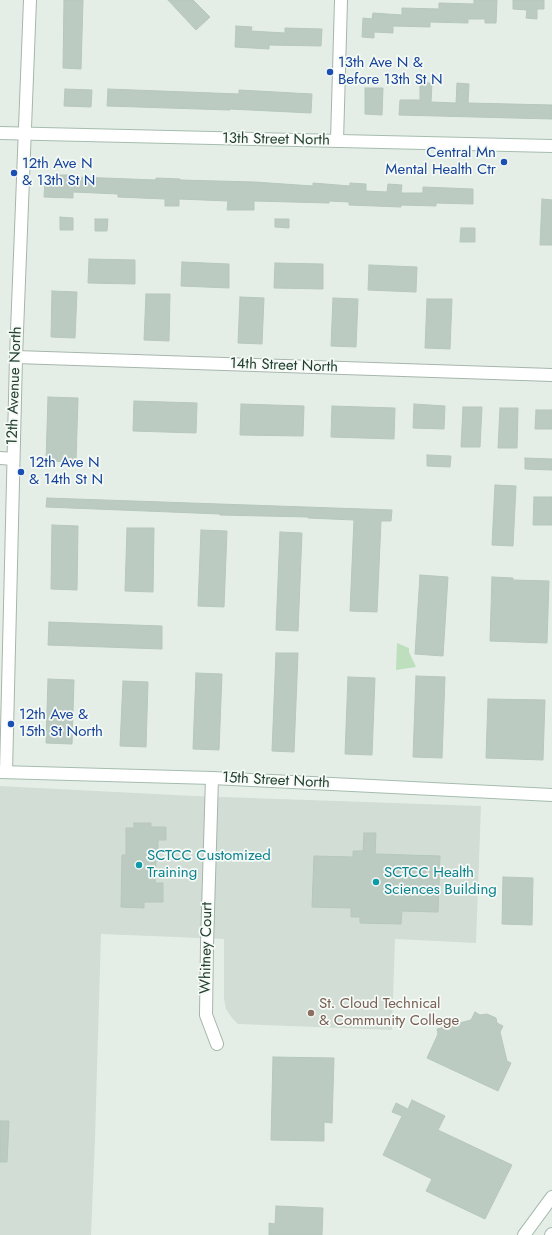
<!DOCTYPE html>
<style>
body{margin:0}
canvas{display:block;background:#e4eee7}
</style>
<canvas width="552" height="1235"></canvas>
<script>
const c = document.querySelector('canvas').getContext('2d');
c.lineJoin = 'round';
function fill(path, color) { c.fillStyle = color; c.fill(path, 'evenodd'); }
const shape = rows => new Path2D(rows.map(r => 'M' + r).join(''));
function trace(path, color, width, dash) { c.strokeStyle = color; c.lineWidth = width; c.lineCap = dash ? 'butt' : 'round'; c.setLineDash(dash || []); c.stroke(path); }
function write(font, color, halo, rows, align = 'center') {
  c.font = font + ' Jost,sans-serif'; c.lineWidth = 3.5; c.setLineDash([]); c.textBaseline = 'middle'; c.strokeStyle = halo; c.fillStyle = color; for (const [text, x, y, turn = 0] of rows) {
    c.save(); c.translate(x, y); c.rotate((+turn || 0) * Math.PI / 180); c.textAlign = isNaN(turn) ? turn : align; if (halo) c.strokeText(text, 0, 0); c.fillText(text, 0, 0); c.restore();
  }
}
const built = shape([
 [0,786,194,796,481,806,476,943,395,939,392,1030,238,1024,232,1018,226,1009,224,999,224,939,101,934,95,1139,91,1235,0,1235]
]);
const green = shape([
 [397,643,409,648,409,652,416,667,396,670]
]);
const building = shape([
 [64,0,83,0,81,69,63,68,64,0],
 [168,0,193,0,210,17,196,30,168,0],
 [474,0,497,0,496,23,485,23,485,19,468,19,468,23,430,22,430,27,393,26,393,33,374,32,374,38,362,37,363,18,372,19,373,13,402,15,402,8,439,9,439,3,474,4,474,0],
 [513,0,544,0,544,9,537,9,537,19,526,18,527,10,513,9,513,0],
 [236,26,252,27,251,31,285,33,285,28,322,29,321,46,269,45,269,49,235,47,236,26],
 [420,83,432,83,431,102,456,103,457,83,469,84,468,103,552,105,552,119,399,115,400,100,420,100,420,83],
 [365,88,383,88,382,115,365,114,365,88],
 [65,89,92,90,91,107,64,106,65,89],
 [108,89,239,94,239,90,312,94,311,113,230,109,230,110,107,106,108,89],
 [58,175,74,175,74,177,104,178,156,180,156,178,180,179,180,180,255,182,313,186,313,183,350,186,350,183,366,184,366,191,387,192,388,184,402,185,401,193,423,193,423,187,473,189,473,204,436,203,436,206,401,205,401,207,349,205,349,202,329,201,329,203,254,201,254,210,227,210,228,201,179,199,179,206,165,206,165,199,118,197,118,194,73,192,73,198,44,197,45,181,58,182,58,175],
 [542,199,552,200,552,245,540,245,542,199],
 [60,217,73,218,73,230,60,230,60,217],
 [95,219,108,219,107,231,95,231,95,219],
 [275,219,289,219,289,228,275,227,275,219],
 [461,228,475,228,475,242,460,242,461,228],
 [89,259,135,260,135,284,88,283,89,259],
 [182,262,229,264,229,288,181,286,182,262],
 [275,263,323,264,323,289,274,288,275,263],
 [369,265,417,267,416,292,368,290,369,265],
 [52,291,77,292,75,338,51,337,52,291],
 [146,294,170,294,169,341,144,340,146,294],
 [240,297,264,298,262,344,238,343,240,297],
 [333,298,358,299,356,347,331,346,333,298],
 [427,299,452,299,450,349,425,348,427,299],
 [48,397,78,398,76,462,46,461,48,397],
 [134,401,197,403,196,433,133,431,134,401],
 [241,404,304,406,303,436,240,435,241,404],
 [414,404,445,406,444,429,413,428,414,404],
 [332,406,395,408,394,439,331,437,332,406],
 [463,407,482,407,480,447,461,447,463,407],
 [500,408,518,408,517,448,498,448,500,408],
 [536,410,552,410,552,429,535,429,536,410],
 [427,455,451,456,450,467,427,466,427,455],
 [525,458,552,459,552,470,525,469,525,458],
 [495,485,516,486,513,546,492,545,495,485],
 [534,497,552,497,552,525,533,525,534,497],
 [47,498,392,510,391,521,381,521,377,612,350,611,354,520,308,518,308,517,220,515,220,514,46,507,47,498],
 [52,525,78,526,77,590,51,589,52,525],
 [127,528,154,528,153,592,125,591,127,528],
 [201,530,227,531,224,607,198,606,201,530],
 [280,532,302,533,298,631,276,630,280,532],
 [420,575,448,577,443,656,415,654,420,575],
 [492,577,513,578,513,580,549,581,547,643,490,641,492,577],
 [49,622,162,626,162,649,48,645,49,622],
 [276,653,298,653,294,752,272,751,276,653],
 [196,673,222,674,219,750,193,749,196,673],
 [416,676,445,677,442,758,413,757,416,676],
 [348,677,375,678,372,755,345,754,348,677],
 [48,679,74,680,72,744,46,743,48,679],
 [123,681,148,682,146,747,120,746,123,681],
 [488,699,545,700,543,760,486,758,488,699],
 [134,823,151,823,151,827,166,827,166,840,158,840,158,858,156,858,155,883,163,883,163,902,144,902,144,908,121,907,122,855,126,855,126,828,134,828,134,823],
 [364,833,376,833,375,854,440,856,438,912,402,911,401,924,360,923,360,917,351,917,351,908,312,907,314,856,353,857,353,851,363,851,364,833],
 [503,877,533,878,532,925,502,924,503,877],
 [475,1012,480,1015,487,1014,496,1018,497,1023,503,1026,500,1032,507,1061,511,1063,498,1091,427,1058,438,1034,437,1029,471,1020,475,1012],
 [273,1057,334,1058,332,1123,324,1122,324,1141,271,1140,273,1057],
 [412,1100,445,1116,438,1130,512,1165,485,1219,426,1191,432,1179,383,1155,402,1116,392,1112,396,1103,408,1109,412,1100],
 [0,1121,9,1121,7,1162,0,1162,0,1121],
 [276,1206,323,1208,322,1235,269,1235,269,1223,275,1224,276,1206]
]);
const street = shape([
 [337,141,341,0],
 [16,357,552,375],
 [0,458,13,459],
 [6,772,16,357,30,0],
 [212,778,207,944,206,1015,217,1044]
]);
const secondary = shape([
 [0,133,552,146],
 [0,772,212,778,552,795],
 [524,1235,552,1197],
 [551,1235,552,1234]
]);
const markers = [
 [330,72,4,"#1a4fb4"],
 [504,162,4,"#1a4fb4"],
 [14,173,4,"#1a4fb4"],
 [21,472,4,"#1a4fb4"],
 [11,724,4,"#1a4fb4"],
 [139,865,4,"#0f9aa8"],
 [376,882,4,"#0f9aa8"],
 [311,1013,4,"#8d6e63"]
];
const transitNames = [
 ["13th Ave N &",338,63],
 ["Before 13th St N",338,80],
 ["Central Mn",496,153,"right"],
 ["Mental Health Ctr",496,170,"right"],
 ["12th Ave N",22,164],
 ["& 13th St N",22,181],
 ["12th Ave N",29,463],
 ["& 14th St N",29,480],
 ["12th Ave &",19,715],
 ["15th St North",19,732]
];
const streetNames = [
 ["13th Street North",276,140,1],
 ["14th Street North",284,366,2],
 ["12th Avenue North",15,386,-88],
 ["15th Street North",276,781,3],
 ["Whitney Court",207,948,-89]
];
const cultureNames = [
 ["SCTCC Customized",147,856],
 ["Training",147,873],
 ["SCTCC Health",384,873],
 ["Sciences Building",384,890]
];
const educationNames = [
 ["St. Cloud Technical",319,1004],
 ["& Community College",319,1021]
];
fill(built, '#d2ded5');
fill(green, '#bddfbd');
fill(building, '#bccbc2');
trace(building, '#b6c7bc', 1);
trace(street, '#a6b6ac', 14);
trace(secondary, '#a5bcae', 14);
trace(street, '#fff', 12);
trace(secondary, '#fff', 12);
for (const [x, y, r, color] of markers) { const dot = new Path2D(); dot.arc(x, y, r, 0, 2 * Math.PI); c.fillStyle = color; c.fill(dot); trace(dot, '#f5faf6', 1.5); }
write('15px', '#164399', '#f5faf6', transitNames, 'left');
write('15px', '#234030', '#f5faf6', streetNames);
write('15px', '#0d838f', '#f5faf6', cultureNames, 'left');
write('15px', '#785e54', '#f5faf6', educationNames, 'left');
</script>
